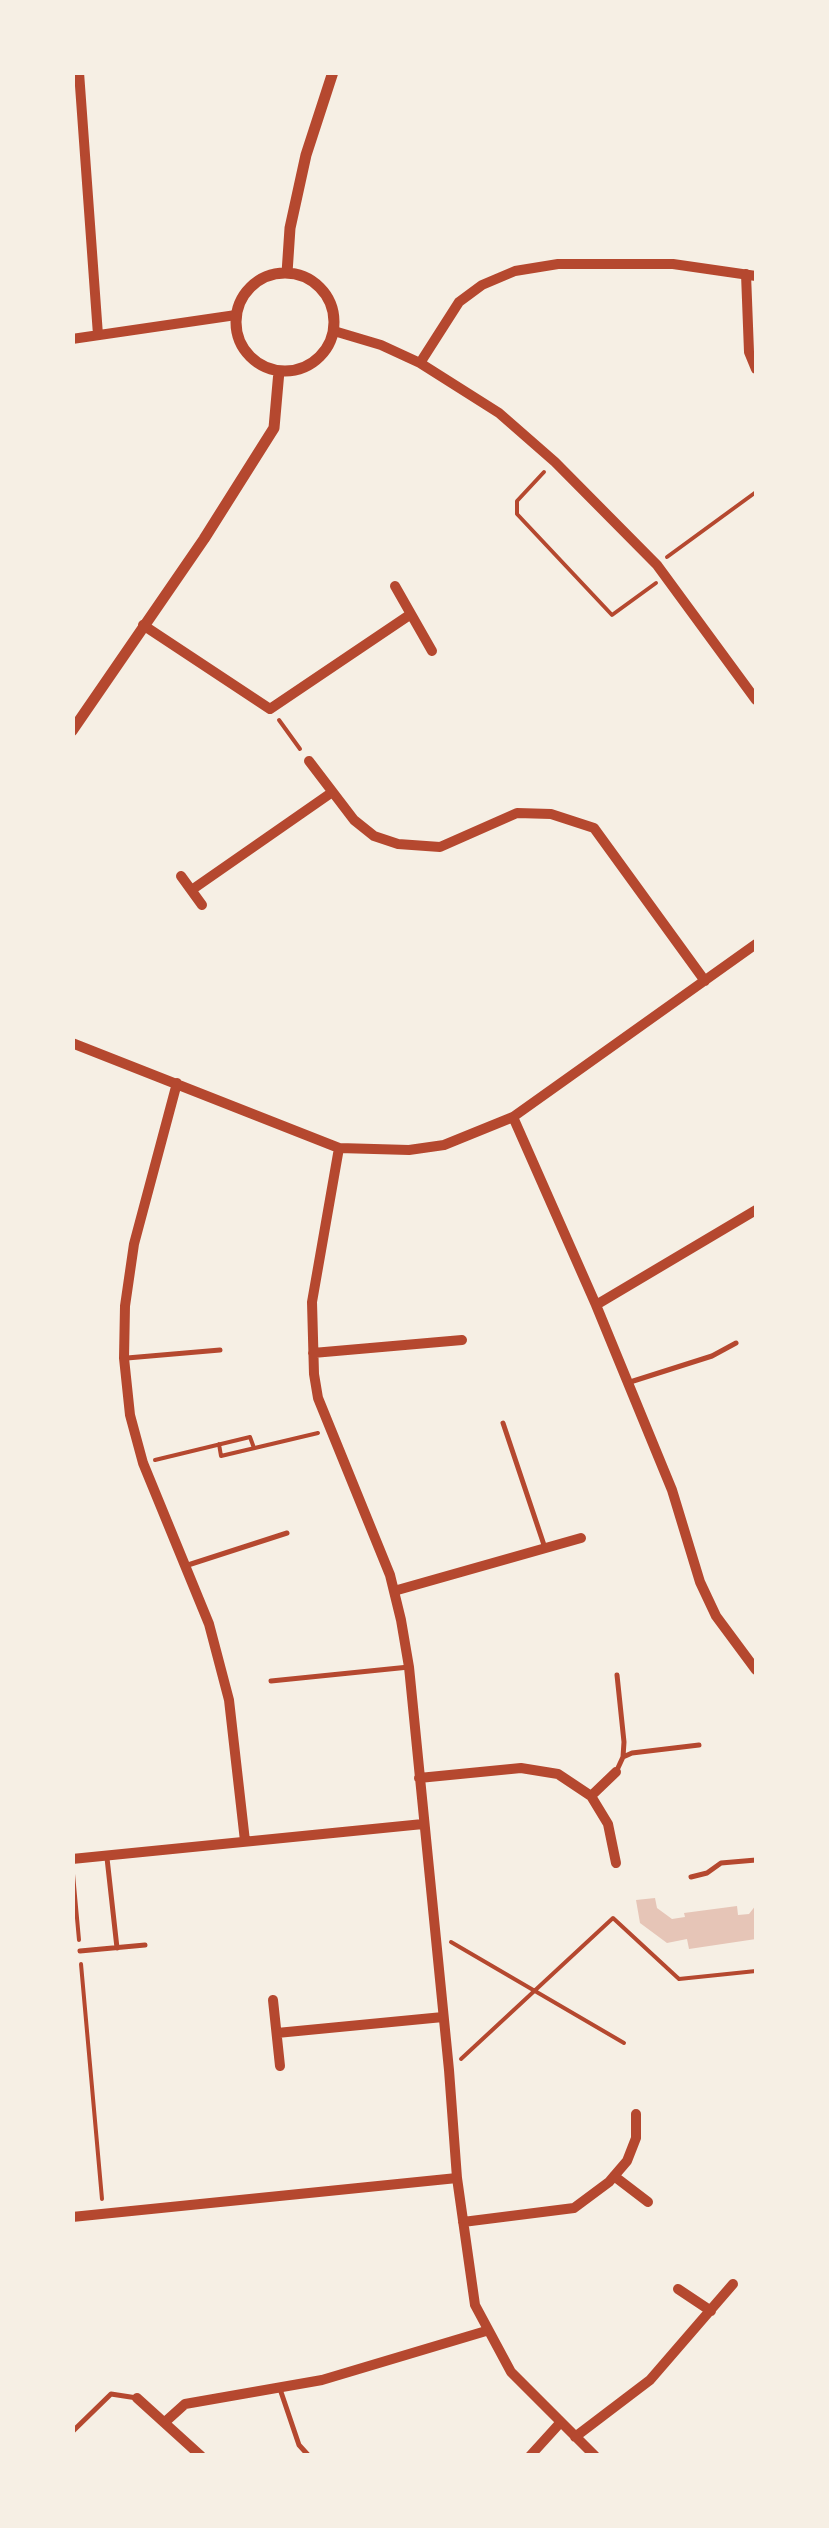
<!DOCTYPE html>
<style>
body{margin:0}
#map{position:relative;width:829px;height:2528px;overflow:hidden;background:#f6efe4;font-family:Commissioner,sans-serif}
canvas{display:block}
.frame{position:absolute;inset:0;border:75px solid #f6efe4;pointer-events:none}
</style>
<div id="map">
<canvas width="829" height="2528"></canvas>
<div class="frame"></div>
</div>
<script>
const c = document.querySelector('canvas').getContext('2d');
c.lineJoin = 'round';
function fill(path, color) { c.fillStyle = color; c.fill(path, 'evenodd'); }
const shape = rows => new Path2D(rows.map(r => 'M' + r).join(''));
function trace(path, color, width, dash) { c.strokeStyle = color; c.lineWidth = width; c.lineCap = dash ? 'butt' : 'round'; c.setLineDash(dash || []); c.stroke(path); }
const building = shape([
 [655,1898,657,1908,672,1919,685,1917,684,1913,737,1906,738,1915,749,1914,756,1905,756,1939,689,1949,687,1939,667,1943,640,1923,636,1900]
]);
const path = shape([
 [544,472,517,501,517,514,612,615,656,583],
 [667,557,756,492],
 [279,720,300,749],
 [219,1444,221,1456,318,1433],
 [155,1460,250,1437,254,1448],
 [73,1874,79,1940],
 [451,1942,624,2043],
 [81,1964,102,2199],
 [461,2059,613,1918,679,1979,756,1971]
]);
const service = shape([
 [127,1358,220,1350],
 [627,1383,712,1356,736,1343],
 [503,1423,544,1545],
 [188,1565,287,1533],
 [271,1681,409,1667],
 [623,1757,632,1753,699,1745],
 [617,1770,623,1757,624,1742,617,1675],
 [107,1858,117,1948],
 [691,1877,707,1873,721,1863,756,1860],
 [80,1951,145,1945],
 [280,2389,299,2445,309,2456],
 [72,2432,111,2394,137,2398]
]);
const minor = shape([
 [79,72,98,335],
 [746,274,749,352,756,369],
 [334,331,381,345,420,363,499,413,555,462,657,565,756,700],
 [72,339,236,315],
 [420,363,459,302,482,285,515,271,558,264,673,264,756,276],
 [395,586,432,651],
 [143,625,270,709,411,614],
 [309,761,354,820,374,836,398,844,440,847,517,813,551,814,594,828,705,981],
 [181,876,202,905],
 [193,889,331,793],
 [72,1043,339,1148,409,1150,444,1145,513,1117,756,944],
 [177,1083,134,1244,125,1306,124,1358,130,1415,143,1463,209,1624,229,1700,245,1841],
 [513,1117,596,1305,672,1490,700,1582,716,1616,756,1670],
 [339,1148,312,1302,314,1374,318,1398,390,1575,401,1620,409,1667,449,2070,457,2178,475,2305,511,2372,595,2456],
 [596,1305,756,1210],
 [313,1353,462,1340],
 [394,1591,581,1538],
 [419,1778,521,1768,558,1774,591,1796,608,1824,616,1863],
 [591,1796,616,1772],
 [72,1859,423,1824],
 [273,2000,280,2066],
 [277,2033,443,2017],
 [614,2176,648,2202],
 [72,2217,457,2178],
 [463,2222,574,2208,609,2182,627,2161,636,2138,636,2114],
 [678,2289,711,2311],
 [137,2398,201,2456],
 [165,2422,185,2404,322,2380,486,2331],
 [575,2437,650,2380,733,2284],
 [530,2456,560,2423]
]);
const tertiary = shape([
 [287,273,290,228,306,155,333,72],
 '236 322a49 49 0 1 1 98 0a49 49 0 1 1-98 0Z',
 [72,731,204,539,274,428,279,371]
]);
fill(building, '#e6c5b7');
trace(path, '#b5482f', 4);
trace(service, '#b5482f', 5);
trace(minor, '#b5482f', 10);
trace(tertiary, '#b5482f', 11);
</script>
